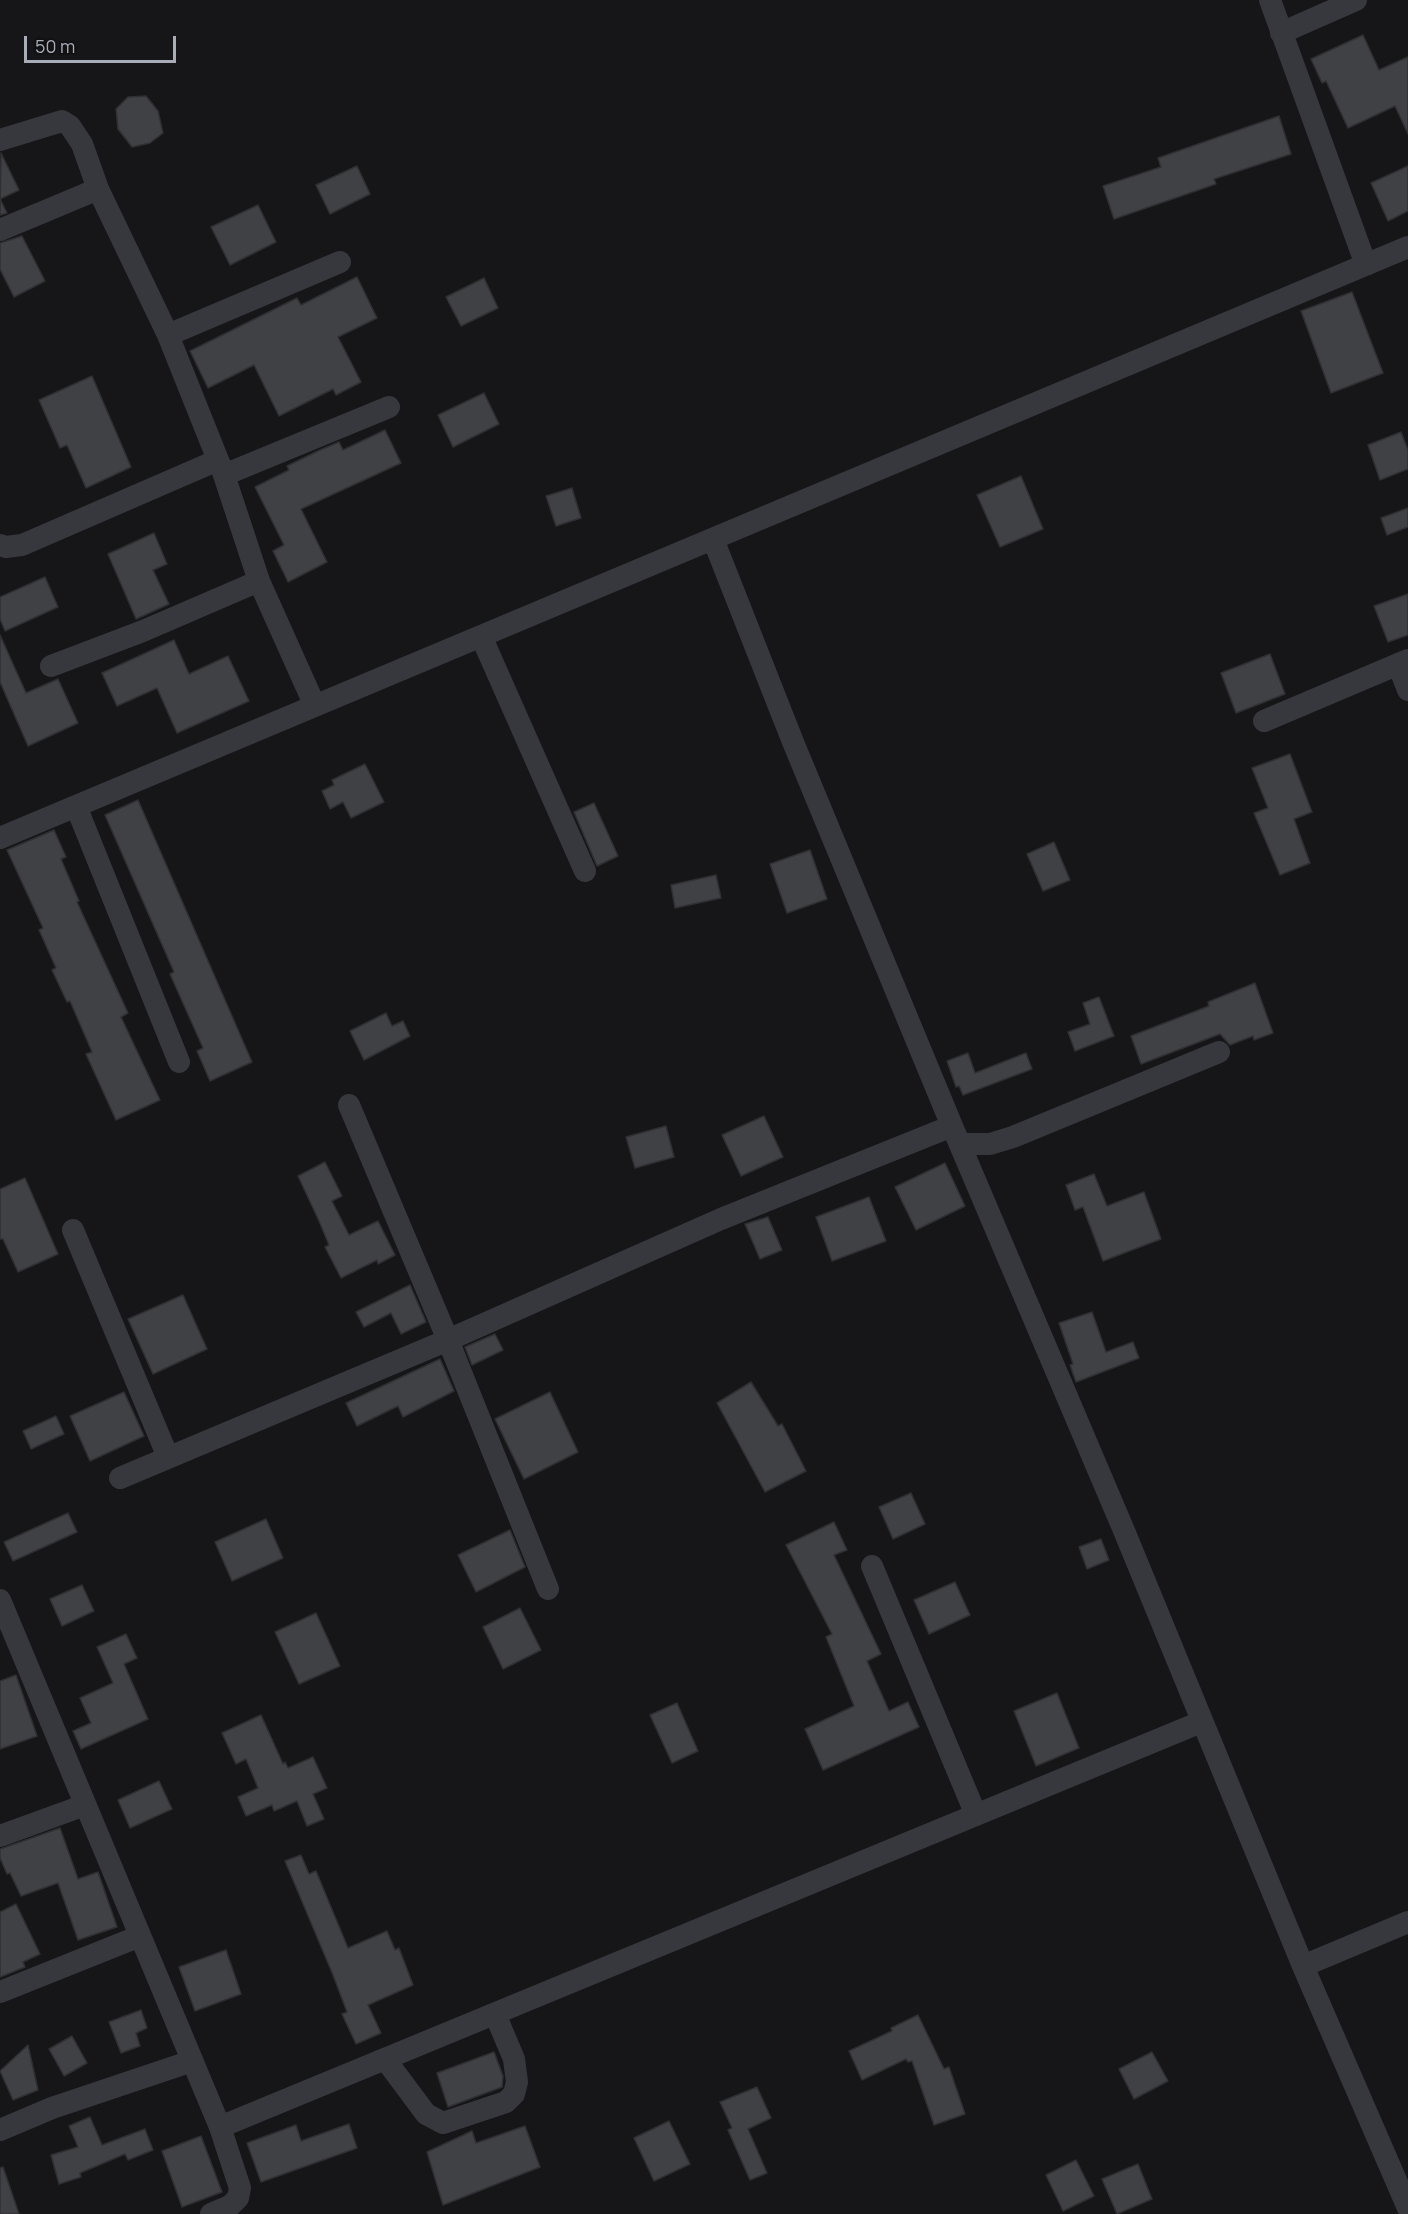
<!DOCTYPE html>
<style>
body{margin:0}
#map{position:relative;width:1408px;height:2214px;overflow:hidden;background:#161618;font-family:Manrope,sans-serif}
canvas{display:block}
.scale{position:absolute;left:24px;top:36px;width:152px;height:27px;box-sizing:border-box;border:3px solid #a8adb8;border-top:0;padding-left:8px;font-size:18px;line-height:21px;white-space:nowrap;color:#a8adb8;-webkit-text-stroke:4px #111113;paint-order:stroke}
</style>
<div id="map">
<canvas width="1408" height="2214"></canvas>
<div class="scale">50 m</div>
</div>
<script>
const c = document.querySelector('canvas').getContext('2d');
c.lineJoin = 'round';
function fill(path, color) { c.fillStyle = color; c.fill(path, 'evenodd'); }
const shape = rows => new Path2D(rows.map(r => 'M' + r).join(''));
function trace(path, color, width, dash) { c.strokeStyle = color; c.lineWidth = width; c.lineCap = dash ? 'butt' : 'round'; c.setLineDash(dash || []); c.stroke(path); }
const building = shape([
 [1363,35,1379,70,1408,57,1408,134,1395,106,1348,128,1326,81,1322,83,1311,59,1363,35],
 [146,96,158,111,163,133,150,143,132,147,118,129,116,109,128,97,146,96],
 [1279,116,1291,154,1214,179,1216,184,1114,219,1103,186,1161,167,1158,158,1279,116],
 [1,153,19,190,0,199,7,213,0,215,1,153],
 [357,166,370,194,330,214,316,185,357,166],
 [1408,166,1408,211,1388,221,1371,183,1408,166],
 [258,205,276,242,230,265,211,227,258,205],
 [22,236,45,281,14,297,0,269,0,243,22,236],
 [357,277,377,318,338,337,361,382,336,395,333,389,279,416,254,365,208,388,190,351,297,298,301,305,357,277],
 [484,278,498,308,461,326,446,297,484,278],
 [1352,292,1383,373,1331,393,1301,311,1352,292],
 [92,376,131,467,86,488,67,445,60,448,39,400,92,376],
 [484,393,499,424,453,447,438,415,484,393],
 [385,430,401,463,301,509,327,562,288,582,273,551,284,545,255,487,289,470,287,466,318,451,339,442,343,450,385,430],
 [1401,432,1408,450,1408,469,1380,480,1368,445,1401,432],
 [1021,476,1043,529,1000,547,977,495,1021,476],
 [572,488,581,518,556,526,546,496,572,488],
 [1408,508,1408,527,1387,535,1381,518,1408,508],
 [154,533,167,564,153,570,169,604,136,619,108,554,154,533],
 [45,577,58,607,5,631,0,619,0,597,45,577],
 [1408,594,1408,635,1388,642,1374,606,1408,594],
 [0,635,26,693,58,679,78,723,28,746,0,682,0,635],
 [174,640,189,674,228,656,249,701,177,733,157,688,117,706,102,673,174,640],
 [1270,654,1285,694,1236,713,1221,673,1270,654],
 [1290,754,1312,812,1294,819,1310,863,1280,875,1254,813,1268,808,1252,768,1290,754],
 [365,764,384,802,351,818,343,802,330,809,322,791,334,785,332,780,365,764],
 [138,800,252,1062,210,1081,197,1051,203,1048,170,974,174,972,105,815,138,800],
 [594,803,618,856,597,866,574,812,594,803],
 [54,830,66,857,61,859,79,901,77,902,128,1013,121,1017,160,1100,116,1120,86,1054,92,1052,70,1001,67,1002,52,970,56,968,39,930,43,928,7,850,54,830],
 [1054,842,1070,880,1043,891,1027,854,1054,842],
 [810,850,827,899,787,913,770,864,810,850],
 [716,875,721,898,675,908,671,885,716,875],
 [1255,983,1273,1033,1254,1040,1253,1036,1230,1045,1220,1034,1141,1064,1131,1036,1209,1006,1208,1002,1255,983],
 [1099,997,1114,1036,1075,1051,1068,1032,1090,1024,1083,1003,1099,997],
 [386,1013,392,1026,403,1021,410,1036,364,1060,350,1031,386,1013],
 [968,1053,975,1073,1026,1053,1032,1069,963,1095,959,1086,956,1087,947,1061,968,1053],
 [764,1116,783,1157,741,1176,722,1135,764,1116],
 [666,1126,674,1157,635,1168,626,1137,666,1126],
 [325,1162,342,1196,332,1201,349,1235,378,1221,395,1255,378,1264,377,1260,341,1278,325,1247,329,1245,319,1221,298,1176,325,1162],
 [945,1163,965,1206,916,1230,895,1187,945,1163],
 [1094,1174,1107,1206,1144,1192,1161,1239,1103,1261,1083,1207,1075,1210,1066,1185,1094,1174],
 [25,1178,58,1254,18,1272,3,1239,0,1239,0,1189,25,1178],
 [869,1197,886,1241,832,1261,816,1217,869,1197],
 [768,1217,782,1250,760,1259,745,1224,768,1217],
 [410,1285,426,1322,401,1334,391,1313,364,1327,356,1312,410,1285],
 [183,1295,207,1349,153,1374,128,1319,183,1295],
 [1092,1312,1106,1352,1133,1342,1139,1358,1076,1382,1070,1365,1073,1364,1059,1323,1092,1312],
 [495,1334,503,1350,472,1365,465,1347,495,1334],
 [440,1359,454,1391,403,1417,398,1406,357,1426,346,1403,440,1359],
 [751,1382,778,1426,782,1424,806,1471,765,1492,717,1403,751,1382],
 [124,1392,144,1436,90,1461,70,1416,124,1392],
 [550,1392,578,1452,524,1479,495,1419,550,1392],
 [56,1416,64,1434,31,1449,23,1431,56,1416],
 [911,1493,925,1524,893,1539,879,1507,911,1493],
 [68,1513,77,1532,13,1561,4,1542,68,1513],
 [266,1519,283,1558,232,1581,215,1542,266,1519],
 [834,1522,847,1550,834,1555,881,1654,867,1661,889,1711,908,1702,919,1727,823,1770,805,1729,854,1706,826,1637,832,1634,786,1545,834,1522],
 [510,1530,525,1567,476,1592,458,1555,510,1530],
 [1101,1539,1109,1560,1087,1569,1079,1547,1101,1539],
 [955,1582,970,1615,929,1634,914,1600,955,1582],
 [82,1585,94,1611,62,1626,50,1599,82,1585],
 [520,1608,541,1650,503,1669,483,1627,520,1608],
 [316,1613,340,1666,299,1684,275,1632,316,1613],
 [126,1634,137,1658,124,1664,148,1719,81,1749,73,1731,91,1723,80,1698,113,1683,97,1647,126,1634],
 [16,1675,37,1736,0,1749,0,1681,16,1675],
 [1057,1693,1079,1748,1036,1766,1014,1711,1057,1693],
 [677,1703,698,1751,672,1763,650,1715,677,1703],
 [261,1715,283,1764,285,1762,288,1768,313,1757,327,1788,313,1794,324,1819,307,1826,297,1801,274,1811,272,1805,246,1816,238,1797,258,1788,246,1759,236,1764,222,1733,261,1715],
 [159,1781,172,1809,130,1828,118,1800,159,1781],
 [60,1828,78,1879,98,1872,117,1927,78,1940,58,1883,21,1896,10,1873,7,1874,0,1858,0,1849,60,1828],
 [301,1855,309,1874,316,1871,348,1948,387,1931,395,1950,399,1948,413,1985,368,2005,381,2033,356,2044,342,2014,347,2012,333,1975,285,1861,301,1855],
 [16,1904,40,1954,23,1962,25,1967,0,1977,0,1912,16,1904],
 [226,1950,241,1994,195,2011,179,1967,226,1950],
 [141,2010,147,2028,136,2033,140,2046,121,2053,109,2022,141,2010],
 [918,2015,944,2069,949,2067,965,2114,934,2125,912,2061,908,2062,906,2059,862,2080,849,2051,892,2031,891,2028,918,2015],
 [72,2036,87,2063,64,2076,49,2049,72,2036],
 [28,2045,38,2090,13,2100,0,2071,28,2045],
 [494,2052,503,2076,502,2087,448,2107,437,2073,494,2052],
 [1152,2052,1168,2081,1134,2099,1119,2069,1152,2052],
 [757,2087,771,2118,748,2129,767,2173,750,2180,728,2130,732,2128,720,2102,757,2087],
 [90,2117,102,2145,145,2129,153,2150,128,2160,125,2154,80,2173,81,2177,59,2184,51,2155,78,2147,69,2126,90,2117],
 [669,2121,690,2164,654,2181,634,2138,669,2121],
 [349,2124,357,2148,261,2182,247,2143,296,2125,301,2141,349,2124],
 [525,2126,540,2167,443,2205,427,2152,472,2131,476,2143,525,2126],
 [201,2136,222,2192,182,2207,162,2151,201,2136],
 [1076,2160,1094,2196,1063,2211,1046,2175,1076,2160],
 [1138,2164,1152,2199,1117,2214,1102,2179,1138,2164],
 [3,2167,19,2214,0,2214,0,2168,3,2167]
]);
const minor = shape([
 [1270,0,1366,265],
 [1281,33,1356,0],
 [0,140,62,121,70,126,82,144,98,189,168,335,224,475,259,581,315,706],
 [0,230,98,189],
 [168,335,340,262],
 [224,475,389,407],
 [713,539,793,742,952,1126,1125,1533,1303,1966,1408,2208],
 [0,545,6,547,22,545,218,460],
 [481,636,585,871],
 [1398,664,1408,690],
 [51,666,143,631,259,581],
 [1264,721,1408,660],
 [76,806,179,1062],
 [0,838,1408,247],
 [349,1105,448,1340,548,1589],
 [960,1144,990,1144,1013,1137,1219,1052],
 [73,1230,168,1457],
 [120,1478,448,1340,721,1219,952,1126],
 [872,1566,976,1815],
 [0,1600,220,2127,240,2188,238,2198,230,2206,211,2214],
 [0,1836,85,1805],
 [1303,1966,1408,1922],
 [0,1992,140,1936],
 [385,2059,426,2114,443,2123,506,2102,514,2094,517,2082,514,2059,495,2014],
 [220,2127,1201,1722],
 [0,2130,52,2108,192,2061]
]);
fill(building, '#404145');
trace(building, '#303034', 1.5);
trace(minor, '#37383d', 22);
</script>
